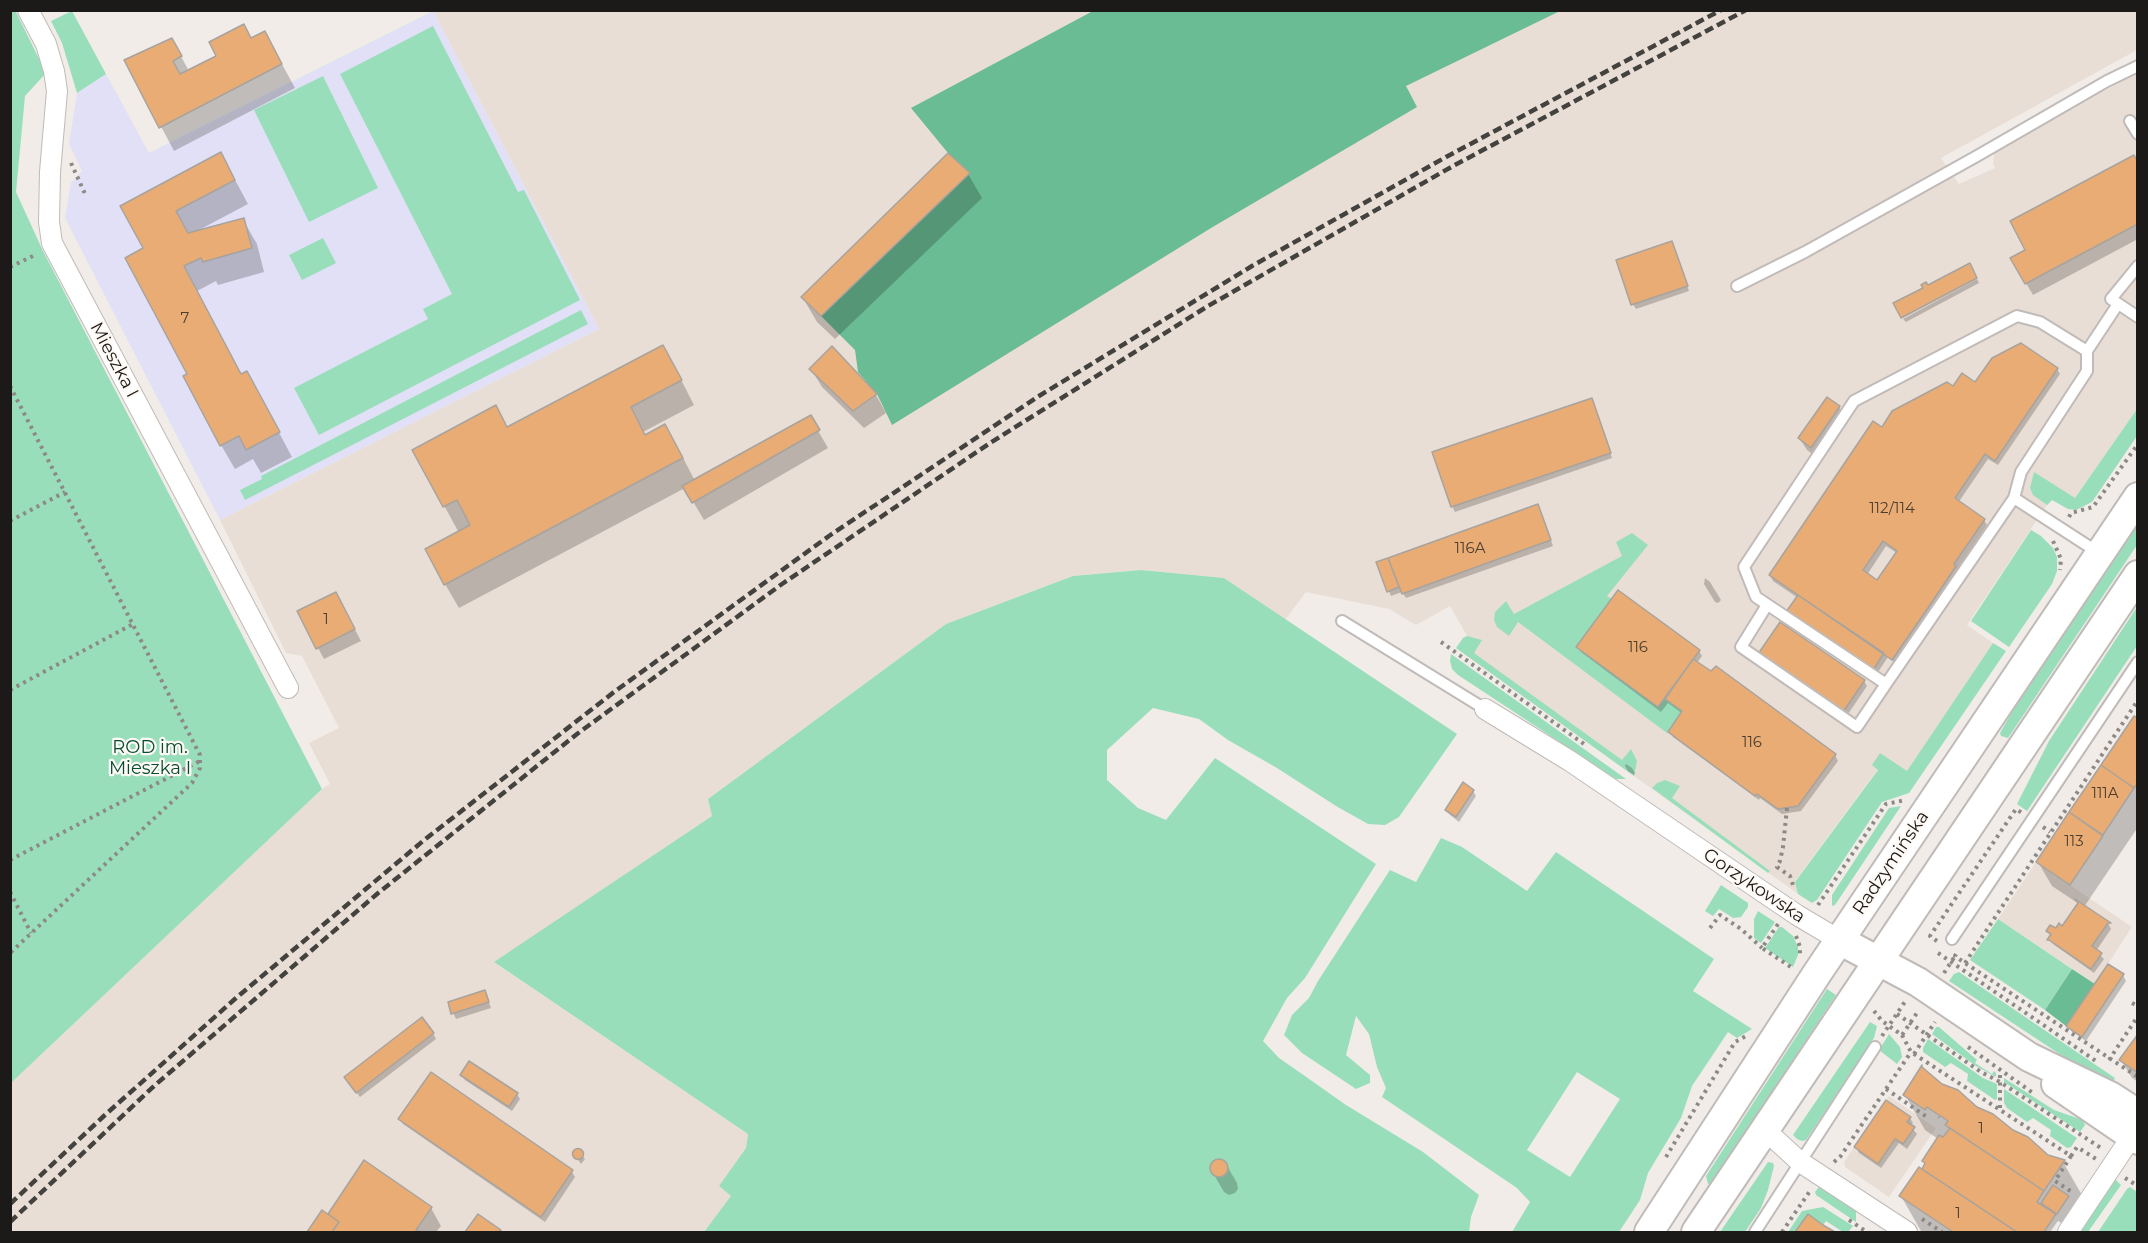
<!DOCTYPE html>
<meta charset="utf-8">
<style>
body{margin:0}
#map{position:relative;width:2148px;height:1243px;overflow:hidden;background:#f1ece8;font-family:Montserrat,sans-serif}
canvas{display:block}
.frame{position:absolute;inset:0;border:12px solid #1b1a18;pointer-events:none}
</style>
<div id="map">
<canvas width="2148" height="1243"></canvas>
<div class="frame"></div>
</div>
<script>
const c = document.querySelector('canvas').getContext('2d');
c.lineJoin = 'round';
function fill(path, color) { c.fillStyle = color; c.fill(path, 'evenodd'); }
const shape = rows => new Path2D(rows.map(r => 'M' + r).join(''));
function trace(path, color, width, dash) { c.strokeStyle = color; c.lineWidth = width; c.lineCap = dash ? 'butt' : 'round'; c.setLineDash(dash || []); c.stroke(path); }
function write(font, color, halo, rows, align = 'center') {
  c.font = font + ' Montserrat,sans-serif'; c.lineWidth = 4.5; c.setLineDash([]); c.textBaseline = 'middle'; c.strokeStyle = halo; c.fillStyle = color; for (const [text, x, y, turn = 0] of rows) {
    c.save(); c.translate(x, y); c.rotate((+turn || 0) * Math.PI / 180); c.textAlign = isNaN(turn) ? turn : align; if (halo) c.strokeText(text, 0, 0); c.fillText(text, 0, 0); c.restore();
  }
}
const built = shape([
 [433,11,2137,11,2137,50,1941,158,1959,184,1995,168,1993,163,1994,154,2008,144,2137,73,2137,409,2075,498,2052,500,2047,505,1967,625,1993,643,1907,772,1880,754,1878,769,1795,881,1798,894,1456,648,1467,636,1450,606,1416,625,1389,609,1306,592,1285,620,1224,578,1141,570,1073,576,946,624,708,799,712,816,495,963,748,1134,746,1148,719,1186,732,1196,704,1232,11,1232,11,1083,322,789,330,784,309,743,339,728,302,656,286,653,220,520,599,329],
 [2036,862,2132,927,2095,984,1998,919],
 [1889,1096,1936,1128,1889,1197,1845,1167,1844,1162]
]);
const education = shape([
 [433,11,599,329,220,520,65,218,71,183,82,171,69,144,77,93,106,74,149,153]
]);
const green = shape([
 [15,10,46,73,25,96,16,192,43,251,322,789,11,1083,10,11],
 [72,11,106,74,77,93,62,43,51,21],
 [433,26,518,192,524,190,580,300,319,435,294,388,428,319,423,309,452,294,340,74],
 [323,76,378,188,309,222,254,110],
 [323,238,336,263,302,280,289,255],
 [581,310,588,324,245,500,240,490,262,479,261,476],
 [2137,409,2137,436,2092,502,2076,510,2068,509,2052,500,2047,505,2033,495,2030,488,2034,472,2075,498],
 [2137,524,2137,545,2008,738,2001,736,2000,733,2012,712],
 [2031,530,2041,536,2053,548,2057,557,2057,571,2052,584,2009,647,1971,621],
 [1632,533,1648,545,1607,596,1612,599,1576,647,1658,707,1665,699,1682,711,1667,733,1518,622,1509,636,1497,627,1494,620,1495,612,1506,601,1514,614,1622,556,1616,542],
 [1141,570,1224,578,1457,734,1399,817,1385,825,1368,824,1336,806,1277,768,1228,740,1199,719,1153,708,1107,750,1107,780,1138,808,1166,820,1215,758,1376,864,1305,978,1287,998,1263,1041,1279,1058,1302,1074,1346,1105,1423,1152,1479,1195,1471,1217,1469,1232,704,1232,731,1196,719,1186,746,1148,748,1134,494,962,712,816,708,799,946,624,1073,576],
 [2137,607,2137,646,2027,811,2017,804,2049,741],
 [1467,636,1482,640,1474,653,1622,760,1631,749,1637,761,1634,776,1456,648,1463,638],
 [1993,643,2006,651,1909,793,1882,802,1817,900,1812,903,1798,894,1795,882,1878,770,1872,765,1880,753,1907,771],
 [1451,654,1626,779,1616,779,1458,675,1452,669,1450,661],
 [1665,780,1680,786,1672,798,1770,871,1768,873,1652,788,1657,783],
 [1901,806,1835,905,1832,906,1832,895,1889,808],
 [1441,838,1462,847,1527,891,1556,852,1714,959,1693,991,1752,1029,1737,1038,1728,1032,1692,1086,1681,1118,1648,1173,1640,1200,1619,1232,1512,1232,1530,1202,1517,1188,1382,1097,1386,1088,1377,1067,1369,1034,1356,1016,1346,1055,1370,1075,1370,1083,1356,1089,1302,1053,1284,1035,1292,1015,1309,998,1318,981,1390,870,1416,882],
 [1577,1072,1620,1099,1570,1177,1527,1150],
 [1721,885,1748,903,1748,907,1741,917,1733,918,1719,909,1713,916,1705,911],
 [1758,911,1775,922,1761,943,1754,938,1754,919],
 [1998,919,2072,969,2045,1010,1970,960],
 [1779,927,1782,927,1793,936,1798,947,1798,955,1793,967,1765,948],
 [1959,972,2115,1078,2111,1086,2058,1053,1949,981,1954,974],
 [1827,989,1836,995,1712,1182,1708,1184,1706,1176],
 [1870,1022,1877,1026,1874,1038,1806,1140,1802,1141,1797,1139,1793,1135],
 [1936,1027,1939,1027,1977,1060,1975,1063,1992,1074,1994,1071,1996,1073,1996,1077,1976,1066,1932,1034],
 [1889,1034,1900,1047,1902,1057,1897,1064,1879,1050],
 [1928,1039,1983,1078,1997,1084,1997,1099,1995,1100,1967,1081,1968,1074,1951,1063,1945,1067,1923,1052,1923,1048],
 [2004,1078,2054,1110,2083,1120,2085,1125,2080,1132,2004,1082],
 [2004,1089,2077,1138,2071,1147,2067,1148,2050,1136,2051,1130,2033,1118,2027,1122,2007,1108,2004,1103],
 [1768,1162,1773,1163,1774,1166,1768,1190,1761,1208,1745,1232,1720,1232],
 [2115,1179,2121,1185,2088,1232,2078,1232],
 [1821,1184,1856,1209,1856,1222,1816,1195,1815,1192],
 [2130,1187,2137,1192,2137,1232,2098,1232,2127,1189],
 [1823,1207,1853,1226,1848,1232,1843,1232,1826,1221,1823,1225,1808,1214,1795,1232,1788,1232,1802,1211]
]);
const forest = shape([
 [1093,11,1560,11,1406,86,1417,107,1211,228,892,425,877,394,858,372,855,350,821,316,969,173,948,153,911,108],
 [2072,969,2095,984,2066,1026,2045,1010]
]);
const shadow = shape([
 [265,33,295,88,174,151,126,60,172,40,189,71],
 [2138,164,2138,239,2033,295,2012,259,2027,251],
 [968,174,982,198,835,339,817,322,803,298],
 [234,178,248,204,199,230,243,220,257,244,264,272,218,285,216,281,197,291,242,376,260,397,292,457,261,473,253,459,235,469,221,445,189,375,145,249,122,206],
 [1672,243,1689,291,1636,309,1633,304],
 [1977,279,1979,283,1906,322,1903,319],
 [832,348,876,395,886,413,864,428,822,387,811,369],
 [2057,369,2060,374,1998,465,1988,459,1958,503,1984,520,1987,525,1896,664,1888,657,1876,675,1798,598,1773,581,1770,575,1882,429,1953,388],
 [1886,546,1897,553,1877,582,1867,575],
 [676,370,694,405,643,432,646,437,679,450,695,481,810,417,828,448,704,520,685,488,459,608,445,584,459,533,414,450,507,429],
 [1592,400,1612,458,1455,512,1452,506],
 [1839,407,1846,419,1818,458,1807,450,1800,439],
 [1538,506,1553,546,1406,598,1402,592,1391,596,1378,563],
 [1705,578,1710,582,1721,600,1718,603,1715,602,1704,584],
 [342,605,361,641,324,659,318,648],
 [1578,647,1699,651,1702,656,1697,663,1712,674,1716,668,1835,755,1838,761,1801,811,1782,814,1760,798,1759,800,1673,737,1670,732,1683,714,1668,703,1661,712,1581,652],
 [1763,660,1864,681,1867,686,1846,717],
 [2138,714,2138,827,2084,907,2108,923,2111,929,2096,951,2104,959,2094,973,2053,944,2050,939,2051,937,2048,931,2063,928,2079,904,2052,886,2038,862],
 [1626,764,1632,768,1635,773,1634,775,1628,771,1625,766],
 [1473,791,1476,796,1459,822,1450,815,1446,810],
 [2123,975,2126,981,2086,1041,2071,1031,2068,1026],
 [485,992,491,1008,456,1019,449,1003],
 [433,1033,436,1039,360,1097,349,1083],
 [2138,1036,2138,1082,2132,1078,2121,1060],
 [431,1074,572,1172,575,1177,545,1222,403,1124,400,1119],
 [462,1075,517,1094,520,1099,512,1111,465,1080],
 [1941,1085,2047,1156,2063,1162,2083,1197,2065,1225,2058,1221,2050,1232,1921,1231,1901,1196,1926,1165,1923,1161,1938,1139,1925,1130,1905,1095],
 [1910,1118,1913,1123,1910,1126,1917,1134,1907,1149,1899,1143,1881,1168,1859,1153,1856,1147],
 [578,1150,585,1159,581,1164,574,1154],
 [1221,1160,1226,1164,1237,1183,1238,1189,1235,1193,1229,1195,1224,1192,1213,1173,1212,1168,1215,1162],
 [431,1208,441,1226,436,1232,309,1232,323,1212,333,1219,330,1214],
 [478,1216,503,1232,467,1232]
]);
const building = shape([
 [244,24,251,38,265,31,282,64,159,128,124,60,172,38,182,56,173,61,180,74,216,56,209,42,244,24],
 [221,152,235,180,176,211,188,233,244,218,252,248,203,262,201,258,184,266,241,374,247,371,280,432,246,450,239,436,220,446,183,376,187,374,125,258,143,248,120,206,221,152],
 [948,153,970,173,821,316,801,297,948,153],
 [2134,155,2138,162,2138,224,2025,284,2010,258,2025,250,2010,221,2134,155],
 [1672,241,1688,286,1631,305,1616,260,1672,241],
 [1970,263,1977,278,1901,318,1893,303,1923,288,1921,285,1926,282,1928,285,1970,263],
 [2021,343,2058,368,1995,461,1985,454,1955,498,1985,519,1954,564,1956,566,1930,605,1892,660,1769,575,1873,421,1882,427,1892,411,1947,382,1953,386,1962,373,1975,382,1992,358,2021,343],
 [1883,541,1897,551,1877,580,1863,570,1883,541],
 [663,345,682,380,631,407,645,435,665,424,683,458,444,585,425,549,470,525,457,500,443,507,412,450,496,405,507,427,663,345],
 [832,346,877,394,853,411,809,369,832,346],
 [1827,397,1840,406,1811,448,1798,438,1827,397],
 [1592,398,1611,453,1451,507,1432,452,1592,398],
 [811,415,820,430,692,503,682,486,811,415],
 [1538,504,1551,540,1402,594,1388,558,1538,504],
 [1388,558,1399,587,1387,592,1376,562,1388,558],
 [1618,590,1700,650,1658,707,1576,647,1618,590],
 [336,592,355,629,316,649,297,611,336,592],
 [1798,595,1884,653,1873,670,1786,612,1798,595],
 [1780,622,1865,680,1843,712,1758,654,1780,622],
 [1693,659,1711,671,1716,666,1836,754,1798,806,1778,809,1757,794,1755,796,1668,732,1682,711,1665,699,1693,659],
 [2134,716,2138,718,2138,783,2134,788,2101,765,2134,716],
 [2101,765,2134,788,2103,835,2069,812,2101,765],
 [1463,782,1474,790,1456,817,1445,810,1463,782],
 [2069,812,2103,836,2070,885,2036,862,2069,812],
 [2075,899,2111,923,2108,923,2092,946,2102,953,2091,969,2049,940,2047,940,2051,934,2046,931,2050,925,2056,928,2059,923,2062,926,2078,903,2075,899],
 [2108,964,2124,974,2082,1037,2066,1026,2108,964],
 [485,990,489,1002,451,1014,448,1002,485,990],
 [422,1017,434,1033,356,1093,344,1077,422,1017],
 [2138,1034,2138,1073,2119,1060,2138,1034],
 [469,1061,518,1093,509,1107,460,1075,469,1061],
 [1922,1065,1922,1067,1942,1084,1958,1090,1977,1107,1993,1114,2013,1130,2028,1137,2048,1155,2065,1160,2044,1191,1945,1125,1948,1121,1941,1116,1938,1118,1940,1116,1927,1107,1925,1110,1903,1095,1922,1065],
 [431,1072,573,1170,541,1217,398,1119,431,1072],
 [1886,1100,1911,1117,1907,1122,1915,1127,1903,1144,1895,1139,1878,1164,1854,1147,1886,1100],
 [1950,1128,2044,1191,2037,1202,2056,1214,2044,1232,2017,1232,1922,1169,1925,1163,1922,1161,1939,1135,1943,1137,1950,1128],
 '572.5 1154a5.5 5.5 0 1 1 11 0a5.5 5.5 0 1 1-11 0Z',
 '1210 1168a9 9 0 1 1 18 0a9 9 0 1 1-18 0Z',
 [364,1160,432,1207,416,1230,420,1232,332,1232,339,1222,328,1214,364,1160],
 [1919,1167,1922,1169,2017,1232,1953,1232,1899,1196,1919,1167],
 [2053,1185,2069,1196,2057,1214,2041,1203,2053,1185],
 [322,1210,339,1222,332,1232,307,1232,322,1210],
 [478,1214,501,1230,499,1232,465,1232,478,1214],
 [1808,1214,1823,1225,1835,1232,1795,1232,1808,1214]
]);
const path = shape([
 [71,163,86,196],
 [10,267,37,254],
 [10,386,200,755,200,768,192,783,10,953],
 [2069,517,2071,513,2093,507,2138,444],
 [10,521,65,492],
 [2053,541,2061,559,2060,570],
 [1441,642,1584,744],
 [10,690,133,624],
 [1787,808,1783,847,1780,861,1777,867,1790,876,1794,888],
 [2043,827,2050,832],
 [10,860,200,761],
 [10,892,31,933],
 [1818,905,1886,804,1906,800],
 [1778,924,1762,948,1794,969],
 [1710,928,1720,915,1741,929,1762,948],
 [1796,936,1800,947,1800,955],
 [1937,941,1930,936,2016,809,2022,813],
 [1938,953,2096,1061],
 [1956,954,1955,956,1965,963,2138,1077],
 [1965,963,2138,700],
 [1944,973,1955,956],
 [2132,1003,2138,1006],
 [1874,1011,1882,1021,1902,1035,1919,1010],
 [1897,1014,1981,1072,2000,1082,2101,1148],
 [1902,1035,1911,1052,2071,1156,2077,1147,2096,1159],
 [1882,1036,1906,1000],
 [1968,1047,2033,1093],
 [1914,1054,1935,1022],
 [2109,1060,2138,1016],
 [1886,1089,1927,1117],
 [2000,1108,2000,1071],
 [2071,1156,2055,1181,2072,1192],
 [1666,1157,1735,1042,1748,1035],
 [1834,1162,1840,1157,1911,1052],
 [2125,1178,2138,1186],
 [1922,1219,1942,1232],
 [1849,1220,1867,1232],
 [1782,1232,1810,1191]
]);
const lane = shape([
 [2130,121,2138,134],
 [2138,266,2111,299,2138,317],
 [1737,286,1805,252,1977,156,2107,81,2138,66],
 [2087,351,2118,304],
 [2014,498,2099,553],
 [1767,605,1741,647,1857,727,1886,684,2014,498,2021,472,2087,371,2087,351,2040,322,2017,316,1854,401,1744,567,1756,597,1886,684],
 [1342,621,1485,709],
 [1952,939,2138,662],
 [1755,1232,1875,1047]
]);
const street = shape([
 [28,10,46,44,54,71,57,91,50,172,49,222,52,243,288,688],
 [1485,709,1570,761,1797,915,1839,940],
 [1764,1129,1800,1162,1907,1232],
 [2068,1232,2138,1127]
]);
const secondary = shape([
 [1839,940,1918,982,2029,1057,2110,1096,2138,1114],
 [2056,1084,2138,1140],
 [1649,1232,1818,972,2138,497],
 [1696,1232,2138,575]
]);
const rail = shape([
 [10,1204,105,1115,236,998,423,841,614,692,829,536,1039,396,1252,266,1446,157,1721,10],
 [10,1222,154,1086,377,894,577,734,782,584,990,443,1208,306,1453,166,1746,10]
]);
const numberNames = [
 ["7",185,319],
 ["112/114",1892,509],
 ["116A",1470,549],
 ["1",326,620],
 ["116",1638,648],
 ["116",1752,743],
 ["111A",2105,794],
 ["113",2074,842],
 ["1",1981,1129],
 ["1",1958,1214]
];
const streetNames = [
 ["Mieszka I",114,360,62],
 ["Radzymińska",1891,863,-56],
 ["Gorzykowska",1754,886,34]
];
const parkNames = [
 ["ROD im.",150,748],
 ["Mieszka I",150,769]
];
fill(built, '#e9ded5');
fill(education, '#e2e0f6');
fill(green, '#99deba');
fill(forest, '#69bc94');
fill(shadow, '#0003');
fill(building, '#e8ac74');
trace(building, '#a7a39f', 1.5);
trace(lane, '#c0bbb8', 14);
trace(street, '#c0bbb8', 22);
trace(secondary, '#c0bbb8', 32);
trace(path, '#8c8986', 4, [3, 4.5]);
trace(lane, '#fff', 10);
trace(street, '#fff', 20);
trace(secondary, '#fff', 28);
trace(rail, '#44423f', 4.5, [9, 4.5]);
write('15px', '#4e3e2f', null, numberNames);
write('18px', '#1b1a18', '#fef9f5', streetNames);
write('18px', '#064c32', '#fef9f5', parkNames);
</script>
